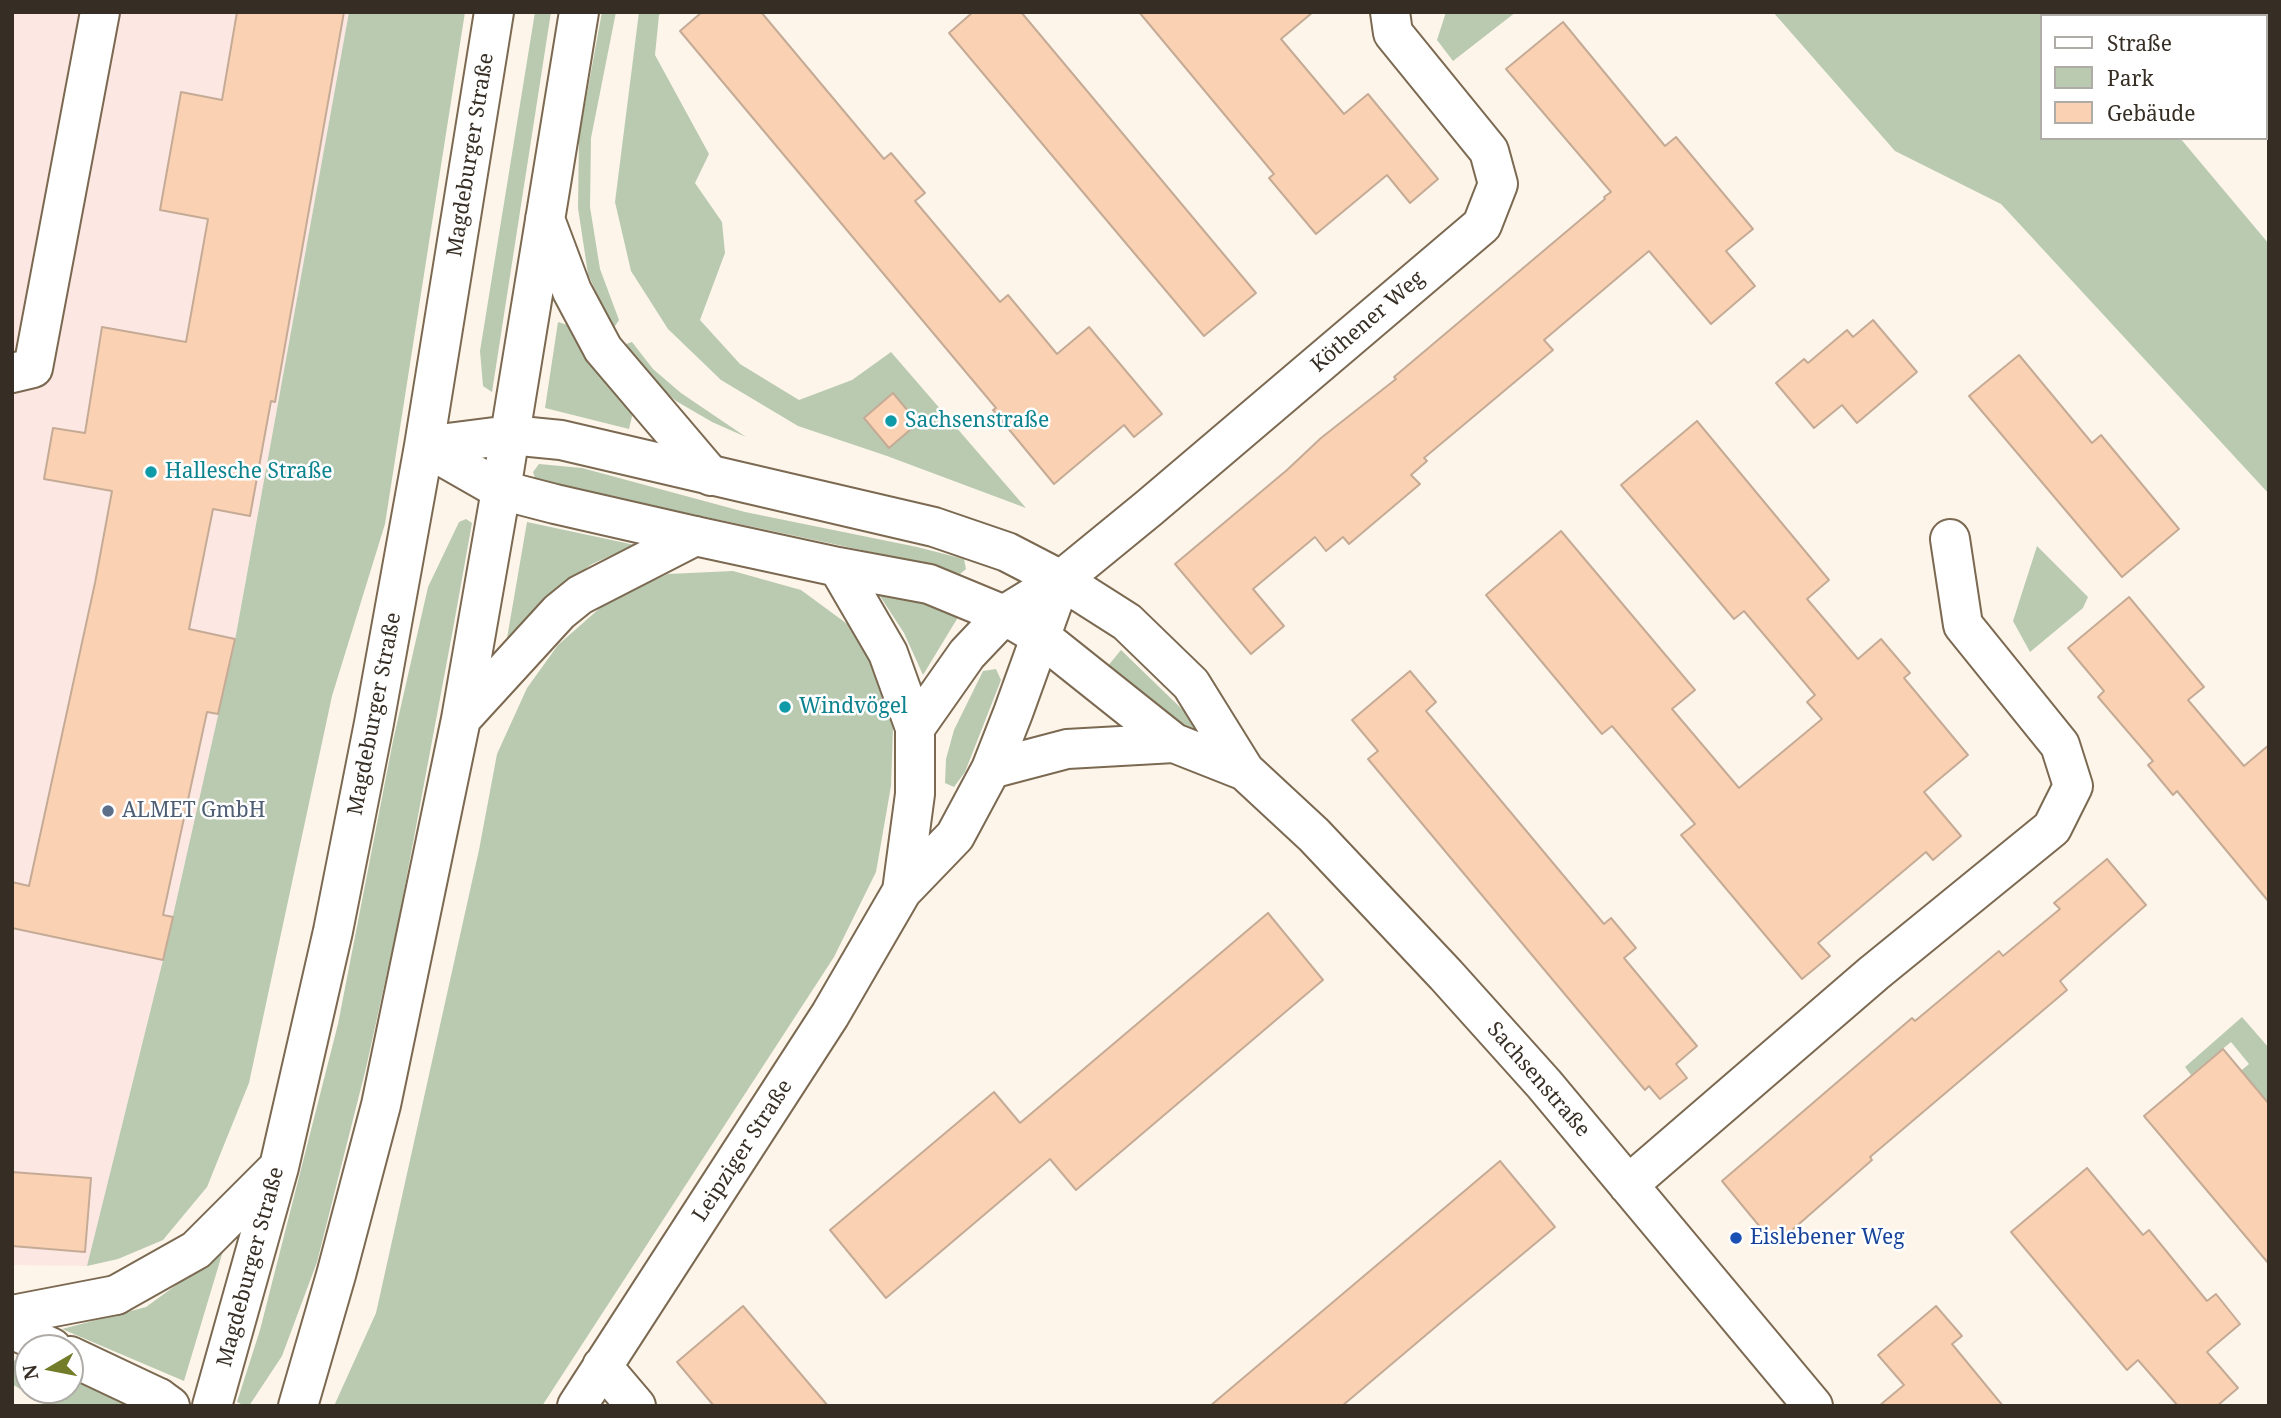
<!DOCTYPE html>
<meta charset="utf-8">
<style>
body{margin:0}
#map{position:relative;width:2281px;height:1418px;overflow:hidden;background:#fdf5ea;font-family:"Noto Serif",serif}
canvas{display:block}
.frame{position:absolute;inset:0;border:14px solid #362e24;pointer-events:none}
.legend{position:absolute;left:2040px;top:14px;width:228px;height:126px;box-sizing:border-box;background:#fff;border:2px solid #afaba7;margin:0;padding:9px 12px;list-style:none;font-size:21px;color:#362e24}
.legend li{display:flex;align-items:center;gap:14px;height:35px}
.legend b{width:35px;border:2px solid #afaba7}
.north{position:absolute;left:14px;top:1334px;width:70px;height:70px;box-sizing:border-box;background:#fff;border:2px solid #afaba7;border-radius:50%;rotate:260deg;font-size:19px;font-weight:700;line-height:28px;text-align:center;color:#362e24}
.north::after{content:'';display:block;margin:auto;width:24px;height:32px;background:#737c28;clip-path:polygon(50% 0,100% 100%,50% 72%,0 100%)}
</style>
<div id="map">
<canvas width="2281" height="1418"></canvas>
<div class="frame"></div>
<ul class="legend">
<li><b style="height:9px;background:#fff"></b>Straße</li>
<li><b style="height:19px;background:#b9cab1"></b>Park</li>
<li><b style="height:19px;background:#fad2b3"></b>Gebäude</li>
</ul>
<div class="north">N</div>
</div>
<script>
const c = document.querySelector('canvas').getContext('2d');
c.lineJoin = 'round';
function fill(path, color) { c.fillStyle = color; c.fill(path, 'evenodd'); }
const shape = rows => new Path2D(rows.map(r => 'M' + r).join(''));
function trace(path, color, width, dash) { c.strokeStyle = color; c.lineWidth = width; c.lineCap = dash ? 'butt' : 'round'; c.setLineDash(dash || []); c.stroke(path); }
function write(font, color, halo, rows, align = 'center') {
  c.font = font + ' "Noto Serif",serif'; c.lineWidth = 5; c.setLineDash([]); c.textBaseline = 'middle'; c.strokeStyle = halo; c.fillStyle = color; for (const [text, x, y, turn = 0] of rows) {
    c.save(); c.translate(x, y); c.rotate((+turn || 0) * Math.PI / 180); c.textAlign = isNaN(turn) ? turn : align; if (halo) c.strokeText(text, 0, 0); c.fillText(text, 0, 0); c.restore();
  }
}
const commercial = shape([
 [12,12,349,12,235,640,163,960,87,1266,12,1265]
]);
const green = shape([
 [349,12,465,12,385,524,332,696,249,1083,207,1187,163,1240,118,1259,87,1266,163,960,235,640],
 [535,12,551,12,492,392,483,386,480,351],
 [602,12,616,12,591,138,590,207,600,269,619,320,613,329,588,274,578,208,579,137],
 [639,12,662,12,659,15,655,55,709,154,695,183,722,222,725,253,700,320,740,364,799,400,852,380,891,352,1026,508,887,456,798,426,721,380,668,329,631,271,615,202],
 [1446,12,1516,12,1453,61,1437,40],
 [1773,12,2074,12,2077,16,2041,16,2041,138,2180,138,2269,244,2269,494,2001,204,1895,151],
 [558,322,571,326,633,412,629,429,545,408],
 [632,342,653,369,681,393,746,437,712,422,676,401,647,375,623,345],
 [539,464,582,468,745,512,917,547,964,559,966,569,960,574,909,560,536,481,533,472],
 [466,519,472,523,453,629,398,923,366,1068,317,1262,282,1356,249,1406,245,1406,237,1402,260,1330,338,1024,393,741,428,587,459,522],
 [527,522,635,545,592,564,543,599,506,644],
 [2037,546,2088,597,2083,608,2030,652,2013,621],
 [733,571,801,590,850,626,881,676,893,728,891,786,876,872,834,957,542,1406,334,1406,376,1313,479,850,497,754,527,688,558,645,609,600,668,574],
 [878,593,918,599,960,614,923,675,904,633],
 [1121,650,1218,744,1213,750,1107,667],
 [996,669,1001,680,965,772,954,787,945,783,946,759,954,730,983,671],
 [2242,1017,2269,1048,2269,1129,2208,1098,2249,1064,2231,1042,2191,1075,2185,1067],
 [223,1251,184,1381,62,1329,146,1307],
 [12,1360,28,1363,28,1390,70,1390,70,1375,129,1406,48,1406,12,1384]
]);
const building = shape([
 [237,12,344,12,275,402,271,401,250,516,213,509,189,629,235,639,218,714,207,712,163,915,173,917,163,960,12,928,12,882,29,886,95,583,112,491,44,479,53,428,85,433,102,327,186,342,208,219,160,210,181,92,222,100,237,12],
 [702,12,761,12,884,159,891,153,925,193,915,201,1000,302,1008,295,1057,354,1089,327,1162,414,1134,437,1124,425,1054,484,993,410,996,408,680,31,702,12],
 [973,12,1021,12,1256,293,1204,336,949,33,973,12],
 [1139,12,1313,12,1281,39,1344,114,1368,94,1438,179,1410,203,1387,175,1316,234,1269,178,1274,174,1139,12],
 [1563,22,1665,146,1676,137,1753,229,1726,251,1755,286,1711,324,1649,251,1544,340,1553,350,1424,458,1427,461,1411,475,1420,484,1349,544,1343,537,1326,551,1315,537,1253,589,1284,626,1251,654,1175,564,1287,470,1321,438,1396,379,1394,377,1605,199,1604,197,1611,192,1506,69,1563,22],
 [1873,320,1917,372,1857,423,1842,405,1814,428,1776,383,1804,359,1808,363,1847,330,1853,337,1873,320],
 [2019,355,2092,443,2101,435,2179,529,2122,577,1969,396,2019,355],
 [893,393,918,423,889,448,864,418,893,393],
 [1697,421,1829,580,1807,599,1858,659,1881,639,1910,673,1904,678,1968,755,1924,792,1961,836,1933,860,1926,852,1818,943,1830,956,1802,979,1681,835,1695,824,1612,726,1602,734,1486,595,1561,531,1695,690,1672,709,1739,788,1822,719,1807,702,1815,695,1744,611,1734,619,1621,485,1697,421],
 [2129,597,2204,687,2188,700,2244,766,2269,745,2269,902,2177,791,2173,795,2148,765,2153,761,2098,697,2104,691,2068,648,2129,597],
 [1410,671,1436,702,1426,711,1604,924,1611,918,1636,948,1624,958,1697,1046,1676,1064,1687,1078,1660,1099,1649,1086,1645,1090,1368,759,1378,751,1352,720,1410,671],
 [2107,859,2146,905,2060,981,2067,990,1870,1157,1872,1160,1775,1245,1722,1181,1912,1018,1915,1021,1999,951,2003,956,2060,909,2054,903,2107,859],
 [1268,913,1323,980,1076,1190,1050,1159,886,1298,830,1230,994,1092,1020,1123,1268,913],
 [2223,1049,2269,1104,2269,1264,2144,1116,2223,1049],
 [1500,1161,1555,1227,1452,1313,1342,1406,1210,1406,1500,1161],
 [2087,1168,2143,1235,2149,1230,2207,1301,2216,1294,2240,1324,2207,1352,2238,1388,2217,1406,2178,1406,2138,1360,2127,1370,2011,1232,2087,1168],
 [12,1172,91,1178,85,1252,12,1246,12,1172],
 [743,1306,828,1406,714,1406,677,1362,743,1306],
 [1936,1306,1962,1336,1952,1344,2003,1406,1879,1406,1904,1385,1878,1355,1936,1306]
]);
const minor = shape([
 [12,373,33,368,100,12],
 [510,435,561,440,934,527,1007,552,1061,580,1127,622,1191,684,1245,771,1314,835,1446,975,1544,1084,1813,1406],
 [501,490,555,504,695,536,838,567,929,584,1004,615,1041,637,1174,743,1245,771],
 [838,567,888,653,915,728,915,794,902,891],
 [915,728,967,654,1004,615,1061,580,1149,508,1482,225,1498,184,1489,151,1393,33,1390,12],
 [991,769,1067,749,1174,743],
 [1628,1185,1874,973,2052,828,2073,786,2060,745,1963,625,1950,539],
 [12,1315,116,1295],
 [12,1329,52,1348],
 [70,1356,159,1398],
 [602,1366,636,1406],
 [577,1406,830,1015,902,891,955,836,991,769,1013,713,1061,580]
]);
const secondary = shape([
 [545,219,572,291,603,349,711,476],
 [424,446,501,490],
 [424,446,510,435],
 [461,719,559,612,580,595,695,536],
 [116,1295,196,1250,278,1168],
 [159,1398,170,1406],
 [212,1406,279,1167,333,931,374,723,424,446,494,12],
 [298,1406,336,1275,381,1105,461,719,501,490,579,12]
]);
const markers = [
 [891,421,7,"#0f9aa8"],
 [151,472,7,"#0f9aa8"],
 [785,707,7,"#0f9aa8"],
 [108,811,7,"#5c6f8a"],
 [1736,1238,7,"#1a4fb4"]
];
const streetNames = [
 ["Magdeburger Straße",471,155,-81],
 ["Köthener Weg",1368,322,-41],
 ["Magdeburger Straße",375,714,-79],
 ["Sachsenstraße",1538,1080,49],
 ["Leipziger Straße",743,1151,-57],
 ["Magdeburger Straße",251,1267,-75]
];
const cultureNames = [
 ["Sachsenstraße",905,421],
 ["Hallesche Straße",165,472],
 ["Windvögel",799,707]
];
const serviceNames = [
 ["ALMET GmbH",122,811]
];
const transitNames = [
 ["Eislebener Weg",1750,1238]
];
fill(commercial, '#fce7e3');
fill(green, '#b9cab1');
fill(building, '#fad2b3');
trace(building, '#c5ab96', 2);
trace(minor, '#7b6951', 42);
trace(secondary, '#7b6951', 42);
trace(minor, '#fff', 38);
trace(secondary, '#fff', 38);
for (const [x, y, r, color] of markers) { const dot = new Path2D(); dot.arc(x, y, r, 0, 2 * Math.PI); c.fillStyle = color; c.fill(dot); trace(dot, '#fff', 2.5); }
write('21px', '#362e24', '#fff', streetNames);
write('21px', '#0d838f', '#fff', cultureNames, 'left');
write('21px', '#4e5e75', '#fff', serviceNames, 'left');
write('21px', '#164399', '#fff', transitNames, 'left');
</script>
